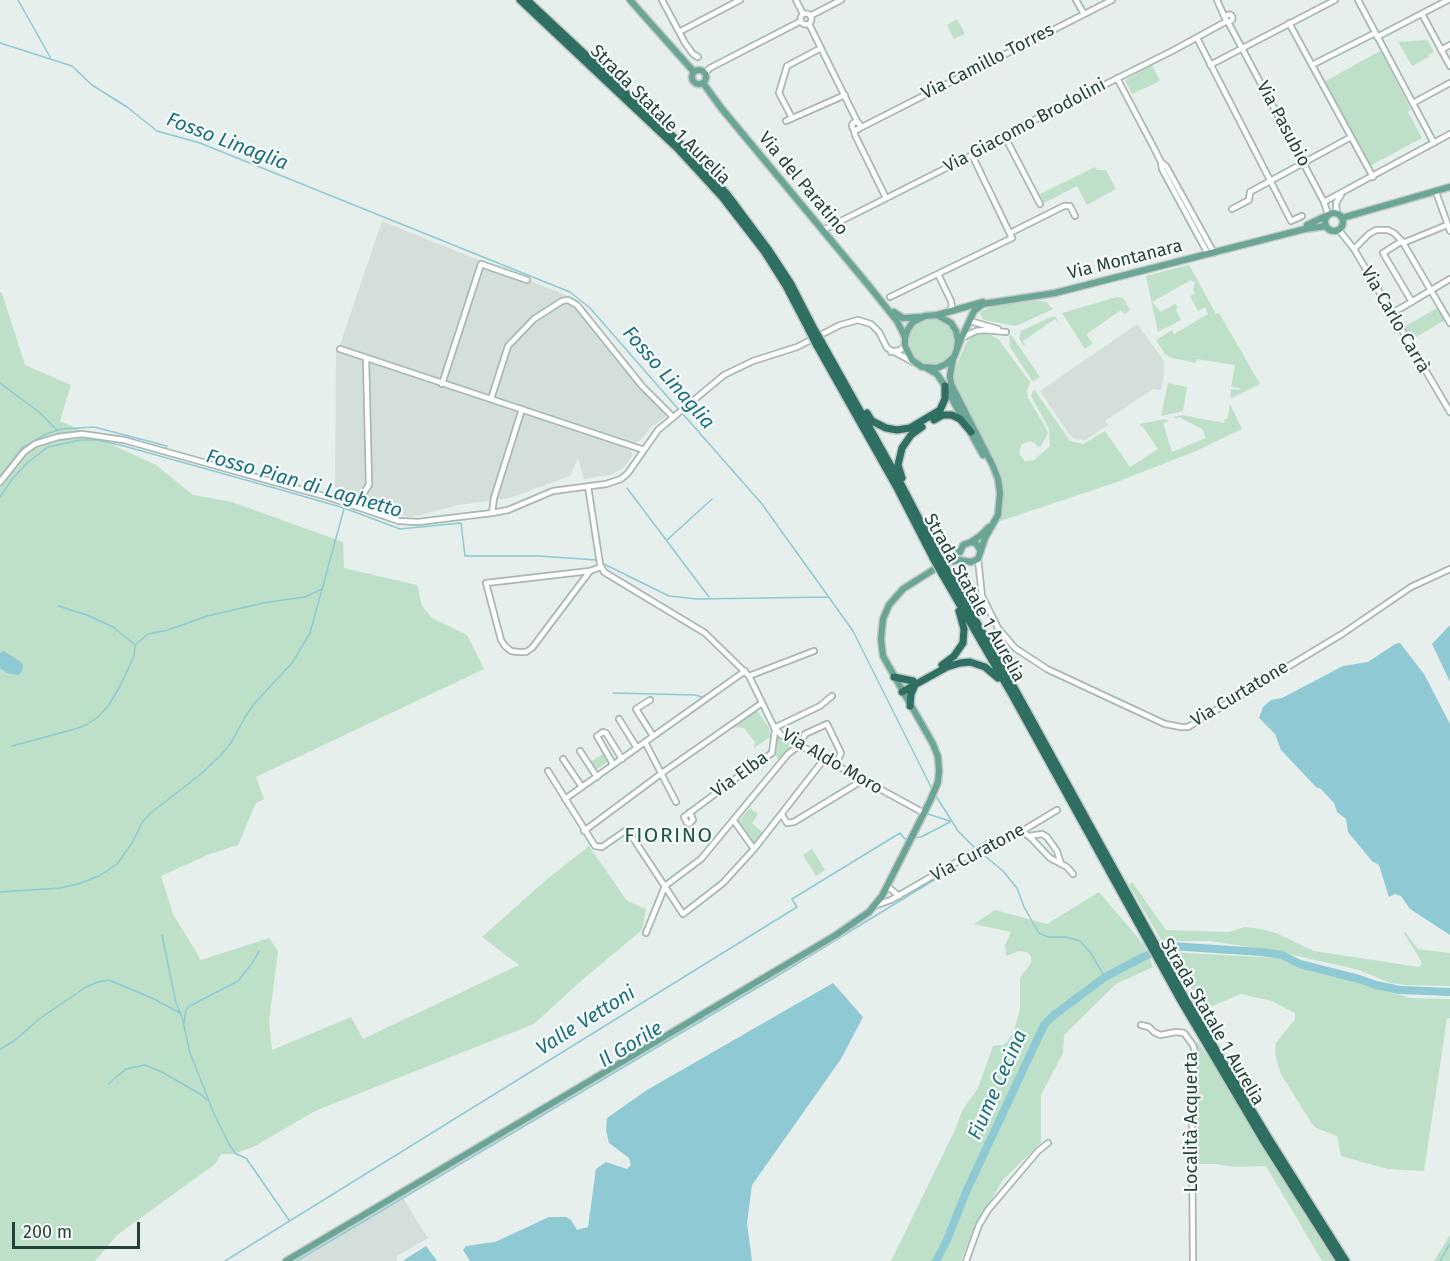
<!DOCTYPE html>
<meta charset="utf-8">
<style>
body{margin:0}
#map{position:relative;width:1450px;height:1261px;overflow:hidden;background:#e6efeb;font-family:"Fira Sans",sans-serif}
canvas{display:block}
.scale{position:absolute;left:12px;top:1222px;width:128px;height:27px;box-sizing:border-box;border:3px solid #24423a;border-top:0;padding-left:8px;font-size:18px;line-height:21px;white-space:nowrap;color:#24423a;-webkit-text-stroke:4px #f7fbf9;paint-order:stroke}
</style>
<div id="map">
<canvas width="1450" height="1261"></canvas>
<div class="scale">200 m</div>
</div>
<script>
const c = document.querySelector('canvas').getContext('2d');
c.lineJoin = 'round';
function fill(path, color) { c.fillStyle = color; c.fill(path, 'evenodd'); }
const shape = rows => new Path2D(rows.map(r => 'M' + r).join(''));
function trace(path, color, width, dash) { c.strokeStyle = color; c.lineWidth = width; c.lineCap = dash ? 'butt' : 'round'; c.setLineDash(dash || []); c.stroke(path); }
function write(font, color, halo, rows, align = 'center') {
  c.font = font + ' "Fira Sans",sans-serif'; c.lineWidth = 4.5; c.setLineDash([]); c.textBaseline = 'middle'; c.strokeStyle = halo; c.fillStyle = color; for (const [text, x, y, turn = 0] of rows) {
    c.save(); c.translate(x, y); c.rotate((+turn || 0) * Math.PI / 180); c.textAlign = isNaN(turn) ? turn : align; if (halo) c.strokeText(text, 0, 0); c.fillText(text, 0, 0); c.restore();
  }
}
const built = shape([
 [382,221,575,299,647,386,672,412,650,428,641,440,636,442,631,450,632,456,623,468,610,475,584,479,578,458,570,476,510,498,458,505,412,517,398,515,335,489,336,353,340,345],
 [1137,324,1164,361,1164,375,1161,390,1153,389,1105,421,1108,425,1086,440,1074,439,1069,434,1040,391],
 [403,1198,428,1238,397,1256,397,1261,299,1261]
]);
const green = shape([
 [957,19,965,34,954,39,947,25],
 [1427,40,1434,52,1428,55,1429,57,1412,66,1398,42],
 [1378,52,1381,52,1411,110,1408,112,1422,138,1370,166,1324,82],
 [1152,65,1160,81,1132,94,1125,80],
 [1095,167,1097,170,1106,170,1116,189,1087,205,1077,186,1044,203,1040,194],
 [1189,265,1216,314,1219,313,1260,384,1232,398,1230,397,1231,389,1239,390,1240,388,1231,387,1235,365,1197,359,1196,363,1172,358,1165,354,1156,340,1172,330,1174,334,1208,314,1205,307,1198,311,1190,296,1195,294,1193,289,1195,283,1191,280,1152,302,1161,312,1175,304,1178,308,1176,310,1181,320,1158,332,1146,276],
 [0,292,2,293,25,365,71,385,60,421,156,465,193,495,232,502,343,542,344,568,417,585,422,606,432,618,467,635,484,669,256,777,264,799,256,803,238,845,210,854,161,876,173,914,201,960,269,938,278,951,269,1021,272,1050,351,1017,363,1039,519,965,482,937,546,880,589,846,627,901,646,909,642,930,582,980,534,1024,315,1111,255,1146,234,1154,221,1154,215,1164,117,1235,95,1261,0,1261],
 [1117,297,1123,298,1130,310,1124,314,1121,310,1088,333,1087,336,1093,343,1085,349,1062,313],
 [1035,300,1046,302,1053,309,1016,326,984,320,980,315,982,311,994,306],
 [1437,308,1445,320,1411,340,1404,327],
 [1053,316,1056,317,1058,323,1055,319,1023,341,1025,345,1023,345,1019,338,1021,331],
 '907 341a24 24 0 1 1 48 0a24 24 0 1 1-48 0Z',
 [983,333,991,335,999,340,1030,382,1027,391,1028,398,1046,428,1048,433,1041,446,1038,447,1035,443,1029,441,1021,445,1019,454,1025,461,1034,460,1050,446,1049,429,1031,396,1034,389,1070,441,1083,444,1105,431,1130,467,1158,449,1143,427,1140,426,1140,424,1165,419,1169,421,1163,423,1172,452,1206,438,1202,429,1179,417,1176,419,1173,417,1182,415,1224,423,1225,419,1227,419,1230,404,1242,429,1196,451,1117,482,1000,521,1002,490,953,384,952,376,967,341,977,334],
 [1009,335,1012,336,1040,377,1033,382,1010,347],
 [1168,383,1187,387,1183,411,1161,416],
 [757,710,769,728,770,737,754,748,755,742,744,728,732,727],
 [777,737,793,746,779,761,776,756],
 [603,754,608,762,595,770,590,762],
 [750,808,758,814,752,823,763,833,754,844,738,822],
 [812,849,825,870,816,876,803,855],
 [1132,882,1166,930,1229,932,1245,927,1261,929,1276,933,1314,951,1419,967,1422,963,1404,933,1405,932,1418,949,1450,953,1450,986,1404,985,1390,983,1359,970,1275,951,1210,941,1174,941,1164,945,1129,885],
 [1099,892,1144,945,1153,967,1116,984,1064,1035,1063,1053,1041,1095,1041,1142,1002,1181,972,1233,961,1261,891,1261,955,1130,962,1111,978,1088,993,1046,1003,1045,1007,1042,1014,1031,1020,1009,1020,978,1031,963,1031,957,1027,952,1019,951,1006,956,1005,945,1011,932,974,924,995,910,1047,924],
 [1168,952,1279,958,1410,998,1450,999,1450,1018,1447,1019,1424,1171,1388,1169,1341,1156,1337,1136,1316,1128,1312,1124,1281,1074,1275,1054,1276,1043,1295,1019,1295,1013,1272,1001,1241,994,1210,1007,1206,1011],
 [1197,1041,1220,1073,1335,1261,1322,1261,1266,1166,1235,1167,1216,1164,1196,1164,1198,1111],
 [1450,1235,1450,1261,1434,1261]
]);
const water = shape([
 [1450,625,1450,682,1432,644],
 [1400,643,1424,674,1450,724,1450,935,1410,909,1401,896,1395,894,1389,897,1379,865,1372,861,1348,832,1346,819,1337,812,1334,803,1321,789,1316,787,1281,750,1275,734,1259,718,1263,707,1271,700,1282,698,1343,666,1368,662,1395,644],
 [4,651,21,662,23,667,21,673,18,675,7,673,0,668,0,653],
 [833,983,863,1017,841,1059,752,1185,747,1223,752,1261,470,1261,463,1250,466,1246,495,1242,549,1217,566,1217,571,1220,577,1230,588,1227,596,1169,606,1162,627,1169,631,1165,629,1158,609,1143,606,1130,607,1118,647,1090],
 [426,1246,437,1261,404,1261,404,1260]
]);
const stream = shape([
 [18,0,50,57],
 [0,43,72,66,92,85,127,107,157,131,200,143,570,292,590,308,679,410],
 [0,383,39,412,57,430],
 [682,413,762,504,853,631,932,789],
 [0,477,22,448,46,434,61,429,94,427,167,446,166,448],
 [627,488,709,597],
 [0,497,12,479,28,462,48,447,80,440,97,440,124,446,278,489,344,508,400,529,461,523,465,556,539,556,596,560],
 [667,540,712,499],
 [604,564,669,596,697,599,829,597],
 [58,606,87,615,113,627,134,644],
 [613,693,695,695,702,697],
 [12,746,75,729,86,725,98,717,109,705,120,686,134,656,135,645,148,634,168,630,207,616,268,602,305,597,322,589],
 [936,796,958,831,976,849],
 [928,814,950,821],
 [914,838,921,837,950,822],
 [980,852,1003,871,1017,888,1024,907,1039,933,1048,937,1066,937,1080,941,1090,952,1105,977],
 [0,892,60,888,78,884,99,876,117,864,132,843,143,821,152,812,202,773,220,756,231,743,245,717,254,704,292,663,310,633,344,509],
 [162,935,176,1003,182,1017,190,1053,215,1116,230,1146,236,1154,246,1158,289,1220],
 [184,1023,186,1010,188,1007,238,981,253,962,259,951],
 [0,1049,14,1041,39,1019,86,987,98,982,109,980,121,985,152,998,180,1013],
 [108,1084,126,1069,145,1065,162,1072,200,1094,210,1102],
 [225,1261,797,907,792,899,900,833,905,839,909,839],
 [297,1261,777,976,978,853],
 [1440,1261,1450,1244]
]);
const river = shape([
 [936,1261,947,1240,966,1192,1044,1025,1054,1015,1105,977,1143,957,1171,946,1261,952,1282,955,1300,964,1359,979,1376,985,1400,990,1450,992]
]);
const minor = shape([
 [662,0,685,43,693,54,698,57],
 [796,0,803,14],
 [1076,0,1084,14],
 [1217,0,1225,18],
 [1358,0,1434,143],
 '800.5 19a5.5 5.5 0 1 1 11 0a5.5 5.5 0 1 1-11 0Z',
 [1422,14,1450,66],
 '1225.5 18a3.5 3.5 0 1 1 7 0a3.5 3.5 0 1 1-7 0Z',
 [810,16,841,0],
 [1228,22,1324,202,1328,215],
 [1289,23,1373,177],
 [809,24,858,123],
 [679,32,740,0],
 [1377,37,1448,0],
 [1197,38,1291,221,1302,216],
 [1441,50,1450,45],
 [1210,65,1335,0],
 [1312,65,1375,33],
 [705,73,710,68,801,21],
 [1117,78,1154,148,1161,162,1162,169,1208,254],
 [1413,103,1450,83],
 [792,118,779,93,787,66,821,48],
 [786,121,845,95],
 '852 126a4 4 0 1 1 8 0a4 4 0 1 1-8 0Z',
 [858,129,1112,0],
 [854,130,855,135,886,198],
 [1004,135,1040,204],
 [1161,162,1166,166,1214,253],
 [1436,192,1450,231],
 [1324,202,1450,134],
 [1232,209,1249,200,1250,192,1351,137],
 [1337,214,1336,203,1341,195],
 [823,230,972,155,1008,133,1174,50,1227,21],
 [1339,230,1354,249,1450,412],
 [1010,233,1064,206,1070,206,1075,216],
 [1402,241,1383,253,1412,302],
 [1403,243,1447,225],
 [1354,249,1369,234,1376,230,1388,230,1394,233,1402,241,1450,323],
 [938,274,951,301,952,308,948,311],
 [890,297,1012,238,972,155],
 [1391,314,1450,279],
 [970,321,998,329],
 [962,338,976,331,984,330,1006,332],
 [340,349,644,450],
 [891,352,900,350,905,346],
 [442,384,481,264,527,280],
 [491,399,508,346,534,319,562,301,568,300,577,305,642,386,672,416],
 [0,482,24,452,35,444,58,437,82,434,124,440,331,498,399,521,418,522,492,513,508,510,553,491,606,484,621,479,628,473,658,430,724,375,753,361,797,347,840,325,858,320,871,324,879,332,887,348,913,362],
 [588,486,600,564,604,572,705,633,749,676,773,725,781,735,924,813],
 [355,506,369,485,366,358],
 [492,513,494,498,522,409],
 [978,559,982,596,998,628,1015,648,1047,669,1165,724,1181,727,1188,727,1342,634,1411,587,1450,569],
 [590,571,532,648,526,652,518,652,511,651,505,646,501,640,486,583,590,571,601,567],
 [749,676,814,651],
 [650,700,636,709,653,736],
 [619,719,637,748],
 [774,728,820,706,832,696],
 [645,742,676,802],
 [580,751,597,777],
 [563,759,582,787],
 [613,764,597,736,603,732,606,733,622,759],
 [548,771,595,846,602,847,625,831,629,832,683,914,723,883,754,849,825,758],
 [565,799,745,671],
 [690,812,693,820,689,824,687,823,684,817,739,776,772,753,775,730],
 [782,815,787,823,794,822,863,780],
 [734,821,754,849],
 [584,831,662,773,762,703],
 [1022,831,1031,838,1050,858,1067,867,1073,874],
 [1029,836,1042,834,1047,837,1057,851,1061,864],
 [887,886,899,896],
 [874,906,891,900,988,844,1009,839,1057,810],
 [646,933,665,886,701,859,788,754,800,745,805,734,827,724,841,753,836,764],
 [1141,1025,1149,1027,1154,1032,1160,1035,1176,1032,1184,1033,1193,1045,1195,1052,1192,1128,1193,1261],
 [966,1261,979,1225,988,1210,1038,1151,1048,1143]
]);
const major = shape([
 [630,0,694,72],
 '692 77a7 7 0 1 1 14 0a7 7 0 1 1-14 0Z',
 [703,83,722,109,869,286,897,321,905,337],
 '1325 222a9 9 0 1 1 18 0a9 9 0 1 1-18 0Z',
 [1342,218,1450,187],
 [1307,225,1328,215],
 [894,312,903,318,920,317],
 [937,315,983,302],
 [957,349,958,340,956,331,951,323,937,315,925,316,913,322,908,329,905,338,905,346,912,360,922,367,937,368,946,364,954,357,957,349,961,339,974,311,983,304,1055,293,1305,229,1326,226],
 [928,369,937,374,945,386,983,455],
 [971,542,980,536,989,527],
 [960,552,963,545,971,542,976,543,980,550],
 [945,563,959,560,971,562,978,559,985,538,998,515,1000,493,998,479,993,466,951,384,950,376,953,359],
 [286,1261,836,935,869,912,882,896,930,801,938,782,939,771,938,757,933,744,883,656,881,639,883,619,889,605,903,589,944,563,960,550]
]);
const highway = shape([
 [520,0,677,148,723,198,764,251,786,286,809,330],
 [527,0,680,143,727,194,768,249,791,284,813,327],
 [821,341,901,484,938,555],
 [816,344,896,486,933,558],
 [867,413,872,421,886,428,897,430,910,428,940,410,945,399,945,386],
 [934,420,943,415,952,415,960,419,971,432],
 [902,478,898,465,902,448,911,435,922,427],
 [948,572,1016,691,1185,998,1268,1137,1346,1261],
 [942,574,1011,693,1181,1001,1263,1140,1340,1261],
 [942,665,954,656,963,643,964,629,959,611],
 [894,677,913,681],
 [902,692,947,667,960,663,970,662,985,667,998,678],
 [910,706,911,694,915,685]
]);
const highwayBridge = shape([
 [813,327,821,341],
 [809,330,816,344],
 [938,555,948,572],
 [933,558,942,574]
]);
const streetNames = [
 ["Via Camillo Torres",988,62,-27],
 ["Strada Statale 1 Aurelia",660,115,45],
 ["Via Pasubio",1283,124,62],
 ["Via Giacomo Brodolini",1025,126,-28],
 ["Via del Paratino",803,184,50],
 ["Via Montanara",1125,260,-14],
 ["Via Carlo Carrà",1395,320,60],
 ["Strada Statale 1 Aurelia",974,598,61],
 ["Via Curtatone",1240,694,-31],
 ["Via Aldo Moro",832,762,30],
 ["Via Elba",740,775,-36],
 ["Via Curatone",978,853,-28],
 ["Strada Statale 1 Aurelia",1212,1022,60],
 ["Località Acquerta",1192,1122,-90]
];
const waterNames = [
 ["Fosso Linaglia",227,142,21],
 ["Fosso Linaglia",668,378,49],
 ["Fosso Pian di Laghetto",304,484,16],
 ["Valle Vettoni",586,1021,-32],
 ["Il Gorile",631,1045,-31],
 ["Fiume Cecina",998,1085,-66]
];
const quarterNames = [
 ["FIORINO",669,836]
];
fill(built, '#d4dfda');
fill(green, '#bfe0c8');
fill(water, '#8ec9d4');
trace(stream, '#8ec9d4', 1.5);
trace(river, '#8ec9d4', 8);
trace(minor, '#a8b8b2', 8);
trace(major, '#c2cac8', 9);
trace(highway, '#c2cac8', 10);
trace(minor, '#fff', 4.5);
trace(major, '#6aa596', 6);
trace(highway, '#2f6f62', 7);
trace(highwayBridge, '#c2cac8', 10, []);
trace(highwayBridge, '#2f6f62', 7);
write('18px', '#24423a', '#f7fbf9', streetNames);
write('italic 20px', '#1c6f80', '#f7fbf9', waterNames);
c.letterSpacing = '1.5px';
write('21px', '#1f5548', '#f7fbf9', quarterNames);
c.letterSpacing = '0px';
</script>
